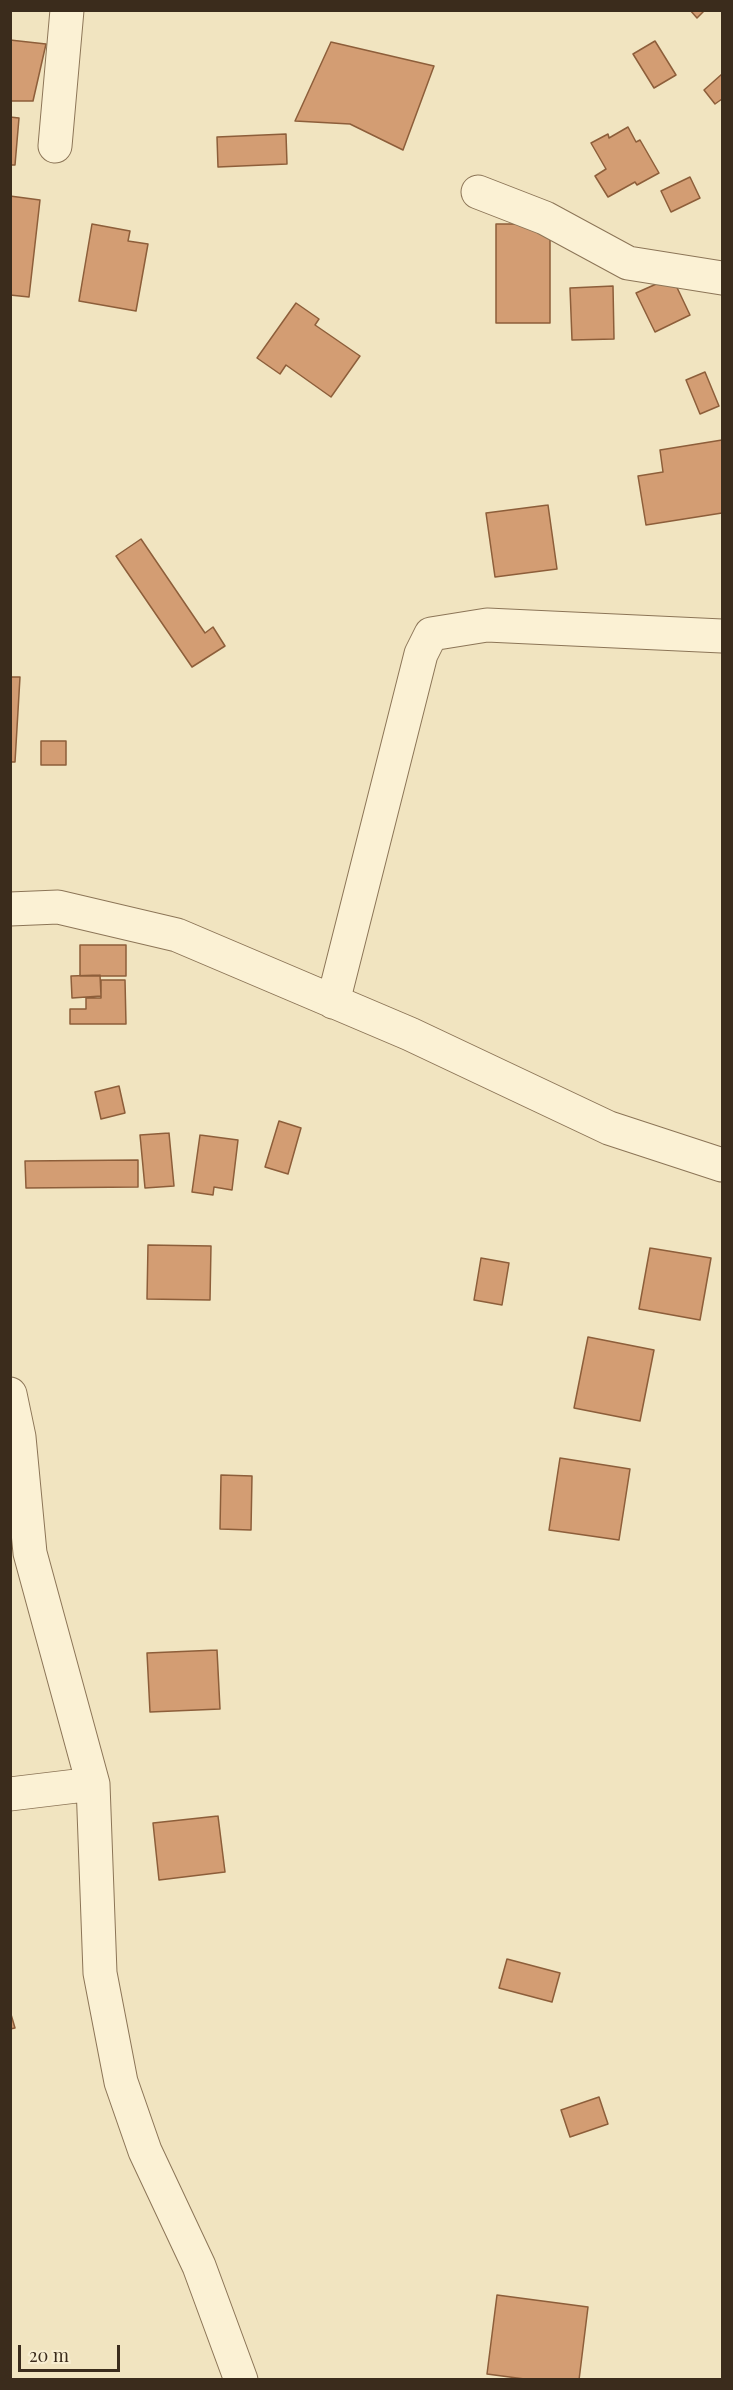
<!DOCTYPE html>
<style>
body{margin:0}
#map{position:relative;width:733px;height:2390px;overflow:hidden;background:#f1e4c0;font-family:"Playfair Display",serif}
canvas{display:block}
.frame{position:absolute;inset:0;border:12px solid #3b2c1c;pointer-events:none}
.scale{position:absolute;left:18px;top:2345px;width:102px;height:27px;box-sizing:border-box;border:3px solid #3b2c1c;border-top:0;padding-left:8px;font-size:18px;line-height:21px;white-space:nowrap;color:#3b2c1c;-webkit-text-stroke:4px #f8eed1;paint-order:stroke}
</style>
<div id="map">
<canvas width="733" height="2390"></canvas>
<div class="frame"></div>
<div class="scale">20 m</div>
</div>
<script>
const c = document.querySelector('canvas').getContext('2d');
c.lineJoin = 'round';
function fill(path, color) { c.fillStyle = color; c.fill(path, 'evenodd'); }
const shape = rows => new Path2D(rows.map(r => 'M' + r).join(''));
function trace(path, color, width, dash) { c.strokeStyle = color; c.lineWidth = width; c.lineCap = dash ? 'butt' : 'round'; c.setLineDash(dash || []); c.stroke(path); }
const building = shape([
 [690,10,705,10,697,18,690,10],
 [10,40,46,44,33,101,10,101,10,40],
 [655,41,676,75,654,88,633,54,655,41],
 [331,42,434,66,403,150,350,124,295,121,331,42],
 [722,74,722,99,715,104,704,90,722,74],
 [10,117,19,118,15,165,10,165,10,117],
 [628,127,636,142,640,140,659,173,637,185,635,182,608,197,595,176,606,169,591,143,608,134,609,138,628,127],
 [286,134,287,164,218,167,217,137,286,134],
 [690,177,700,198,671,212,661,191,690,177],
 [10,196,40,200,29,297,10,295,10,196],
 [92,224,130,231,128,241,148,244,136,311,79,301,92,224],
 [496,224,550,224,550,323,496,323,496,224],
 [672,277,690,315,655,332,636,293,672,277],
 [613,286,614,339,572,340,570,288,613,286],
 [296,303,319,319,315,325,360,356,331,397,286,365,280,374,257,358,296,303],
 [705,372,719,406,700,414,686,380,705,372],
 [722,440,722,513,646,525,638,476,663,472,660,450,722,440],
 [548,505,557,569,495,577,486,513,548,505],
 [141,539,205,633,213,627,225,646,192,667,116,556,141,539],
 [10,677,20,677,15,762,10,762,10,677],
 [41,741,66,741,66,765,41,765,41,741],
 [80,945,126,945,126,976,80,976,80,945],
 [100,975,101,996,72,998,71,976,100,975],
 [101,980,125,980,126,1024,70,1024,70,1009,86,1009,86,998,101,998,101,980],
 [119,1086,125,1113,101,1119,95,1092,119,1086],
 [279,1121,301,1128,288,1174,265,1167,279,1121],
 [169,1133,174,1186,145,1188,140,1135,169,1133],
 [200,1135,238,1140,232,1190,214,1187,213,1195,192,1192,200,1135],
 [138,1160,138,1187,26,1188,25,1161,138,1160],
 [148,1245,211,1246,210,1300,147,1299,148,1245],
 [650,1248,711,1258,700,1320,639,1309,650,1248],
 [481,1258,509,1263,502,1305,474,1300,481,1258],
 [588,1337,654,1350,640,1421,574,1408,588,1337],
 [560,1458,630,1469,619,1540,549,1530,560,1458],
 [221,1475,252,1476,251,1530,220,1529,221,1475],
 [217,1650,220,1709,150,1712,147,1653,217,1650],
 [218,1816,225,1872,159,1880,153,1823,218,1816],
 [507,1959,560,1973,552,2002,499,1988,507,1959],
 [10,2011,15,2028,10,2029,10,2011],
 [599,2097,608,2124,570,2137,561,2110,599,2097],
 [497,2295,588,2307,579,2380,532,2380,487,2374,497,2295]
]);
const minor = shape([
 [55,146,67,10],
 [478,192,545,218,628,263,722,278],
 [10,909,58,907,177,935,410,1034,609,1128,722,1165],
 [333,1002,421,654,431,634,487,625,722,636],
 [10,1394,19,1437,30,1553,93,1784,100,1973,121,2082,145,2151,199,2266,241,2380],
 [10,1794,93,1784]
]);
fill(building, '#d39d73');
trace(building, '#8d5e3a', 1.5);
trace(minor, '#8c7557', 35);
trace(minor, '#fbf1d4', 33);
</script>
